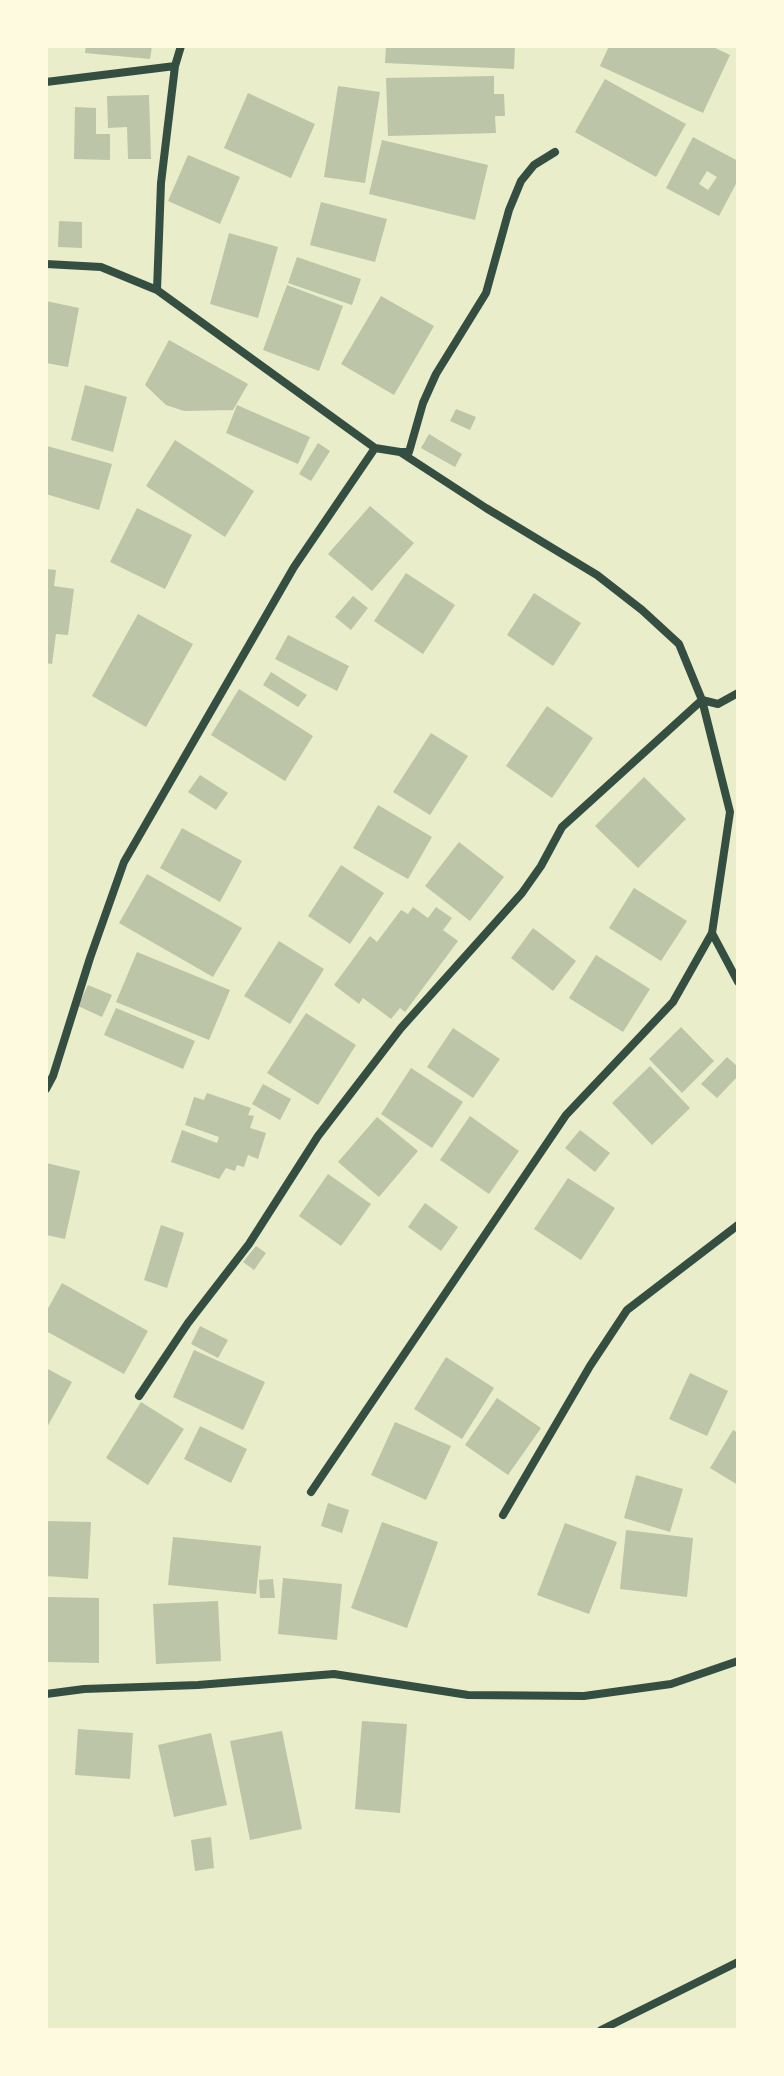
<!DOCTYPE html>
<style>
body{margin:0}
#map{position:relative;width:784px;height:2076px;overflow:hidden;background:#e9edc9;font-family:Signika,sans-serif}
canvas{display:block}
.frame{position:absolute;inset:0;border:48px solid #fefae0;pointer-events:none}
</style>
<div id="map">
<canvas width="784" height="2076"></canvas>
<div class="frame"></div>
</div>
<script>
const c = document.querySelector('canvas').getContext('2d');
c.lineJoin = 'round';
function fill(path, color) { c.fillStyle = color; c.fill(path, 'evenodd'); }
const shape = rows => new Path2D(rows.map(r => 'M' + r).join(''));
function trace(path, color, width, dash) { c.strokeStyle = color; c.lineWidth = width; c.lineCap = dash ? 'butt' : 'round'; c.setLineDash(dash || []); c.stroke(path); }
const building = shape([
 [86,46,152,46,150,59,85,53],
 [386,46,510,46,515,47,514,69,385,63],
 [609,46,711,46,730,55,703,113,600,66],
 [494,76,494,94,504,94,505,116,495,116,496,133,388,136,386,78],
 [605,79,686,124,656,177,575,132],
 [338,86,380,92,365,183,324,177],
 [248,93,315,124,291,178,224,148],
 [149,95,151,159,128,159,127,127,108,128,107,96],
 [75,107,96,108,96,134,110,134,110,160,74,159],
 [693,137,738,161,738,180,719,216,666,188],
 [707,171,717,177,708,190,699,184],
 [382,140,488,165,475,220,369,194],
 [188,155,240,177,220,224,168,201],
 [321,202,387,219,375,262,310,245],
 [59,221,82,222,82,248,58,247],
 [229,233,278,247,258,318,210,304],
 [297,257,361,279,352,305,288,283],
 [287,285,343,306,319,371,263,350],
 [381,296,434,326,394,395,341,364],
 [46,301,79,308,68,367,46,363],
 [169,340,248,384,233,410,184,411,166,405,145,385],
 [85,385,127,397,113,452,71,440],
 [237,405,310,437,298,464,226,433],
 [456,409,476,417,470,430,450,421],
 [429,434,462,454,455,467,421,448],
 [175,440,254,491,225,537,146,486],
 [318,443,330,451,311,481,299,474],
 [47,446,112,464,99,510,46,494],
 [370,506,414,543,372,591,328,554],
 [137,508,192,535,165,589,110,562],
 [46,569,56,570,54,586,74,589,68,635,56,634,52,664,46,663],
 [406,573,455,605,423,654,374,621],
 [534,593,581,623,553,666,507,635],
 [353,596,368,608,351,630,335,617],
 [138,614,193,644,146,727,92,696],
 [288,635,349,666,337,691,275,659],
 [271,672,307,695,298,707,263,685],
 [239,689,313,736,285,781,211,735],
 [547,706,593,738,552,798,506,766],
 [431,733,468,756,430,815,393,792],
 [200,775,228,793,216,810,188,792],
 [644,777,686,819,638,868,595,826],
 [378,805,432,837,408,879,353,848],
 [182,828,242,861,220,902,160,868],
 [459,842,504,877,470,921,425,886],
 [341,865,384,893,350,944,308,916],
 [147,874,242,928,213,977,119,923],
 [634,888,687,921,661,961,609,928],
 [413,907,428,918,436,907,452,918,443,930,458,941,405,1012,400,1008,391,1019,363,998,359,1004,334,985,370,936,377,942,401,910,408,914],
 [533,928,576,961,553,991,511,958],
 [279,941,324,969,290,1024,244,996],
 [137,952,230,990,209,1040,116,1002],
 [596,955,650,989,623,1032,569,998],
 [88,985,112,995,102,1017,78,1006],
 [116,1008,195,1041,183,1069,104,1035],
 [306,1013,356,1045,318,1105,267,1073],
 [681,1027,714,1061,682,1093,649,1059],
 [453,1028,500,1059,473,1098,427,1067],
 [727,1057,738,1067,738,1076,717,1098,701,1084],
 [650,1066,690,1108,652,1145,612,1103],
 [411,1068,463,1102,432,1148,381,1114],
 [263,1084,291,1099,280,1120,252,1104],
 [207,1093,251,1108,248,1115,254,1116,250,1128,266,1133,258,1159,248,1155,244,1167,237,1165,235,1171,226,1168,219,1179,171,1162,182,1130,217,1143,219,1137,185,1125,194,1097,204,1100],
 [470,1116,519,1151,489,1194,440,1160],
 [377,1117,418,1151,379,1197,338,1162],
 [580,1130,610,1153,595,1172,565,1148],
 [46,1163,80,1171,65,1239,46,1235],
 [328,1174,371,1204,341,1246,299,1216],
 [568,1178,615,1208,581,1260,534,1229],
 [425,1203,458,1227,441,1251,408,1227],
 [161,1225,184,1233,167,1288,144,1280],
 [256,1246,266,1253,254,1270,243,1262],
 [62,1283,148,1331,124,1374,46,1331,46,1312],
 [200,1326,228,1340,218,1358,191,1344],
 [194,1350,265,1382,243,1430,173,1397],
 [446,1357,494,1388,462,1439,414,1409],
 [46,1368,72,1382,46,1429],
 [690,1373,728,1391,707,1436,669,1419],
 [497,1398,541,1428,508,1475,465,1445],
 [141,1402,184,1429,148,1485,106,1458],
 [395,1422,451,1446,426,1500,371,1475],
 [200,1426,247,1449,231,1483,184,1459],
 [733,1430,738,1433,738,1485,710,1468],
 [636,1475,683,1489,670,1532,624,1518],
 [328,1503,349,1510,342,1533,321,1526],
 [46,1521,91,1522,88,1579,46,1576],
 [382,1522,438,1542,407,1628,351,1608],
 [565,1523,617,1542,589,1614,537,1595],
 [626,1530,693,1538,687,1597,620,1589],
 [173,1537,261,1546,256,1594,168,1585],
 [283,1578,342,1584,337,1640,278,1634],
 [273,1579,275,1598,260,1598,259,1580],
 [48,1597,99,1598,99,1663,48,1662],
 [218,1601,221,1661,156,1664,153,1604],
 [362,1721,407,1724,400,1813,355,1809],
 [78,1729,133,1733,130,1779,75,1775],
 [282,1731,302,1829,250,1840,230,1741],
 [211,1733,227,1805,174,1817,158,1745],
 [211,1837,214,1868,195,1871,191,1840]
]);
const minor = shape([
 [46,82,175,66],
 [46,264,101,267,157,290,375,448,400,452,486,508,597,575,642,610,679,644,702,700,730,812,712,933,738,982],
 [157,290,161,183,175,66,181,46],
 [401,452,409,452,423,403,436,374,486,293,509,210,521,181,534,165,555,152],
 [702,700,718,704,738,693],
 [46,1089,53,1076,90,958,124,862,294,567,375,448],
 [139,1396,188,1323,249,1244,318,1136,401,1028,522,893,541,866,562,827,702,700],
 [311,1492,566,1115,673,1002,712,933],
 [503,1515,590,1366,627,1310,738,1225],
 [46,1694,84,1689,198,1685,334,1674,468,1695,584,1696,671,1684,738,1661],
 [601,2030,738,1962]
]);
fill(building, '#bcc5a7');
trace(minor, '#344e41', 8);
</script>
